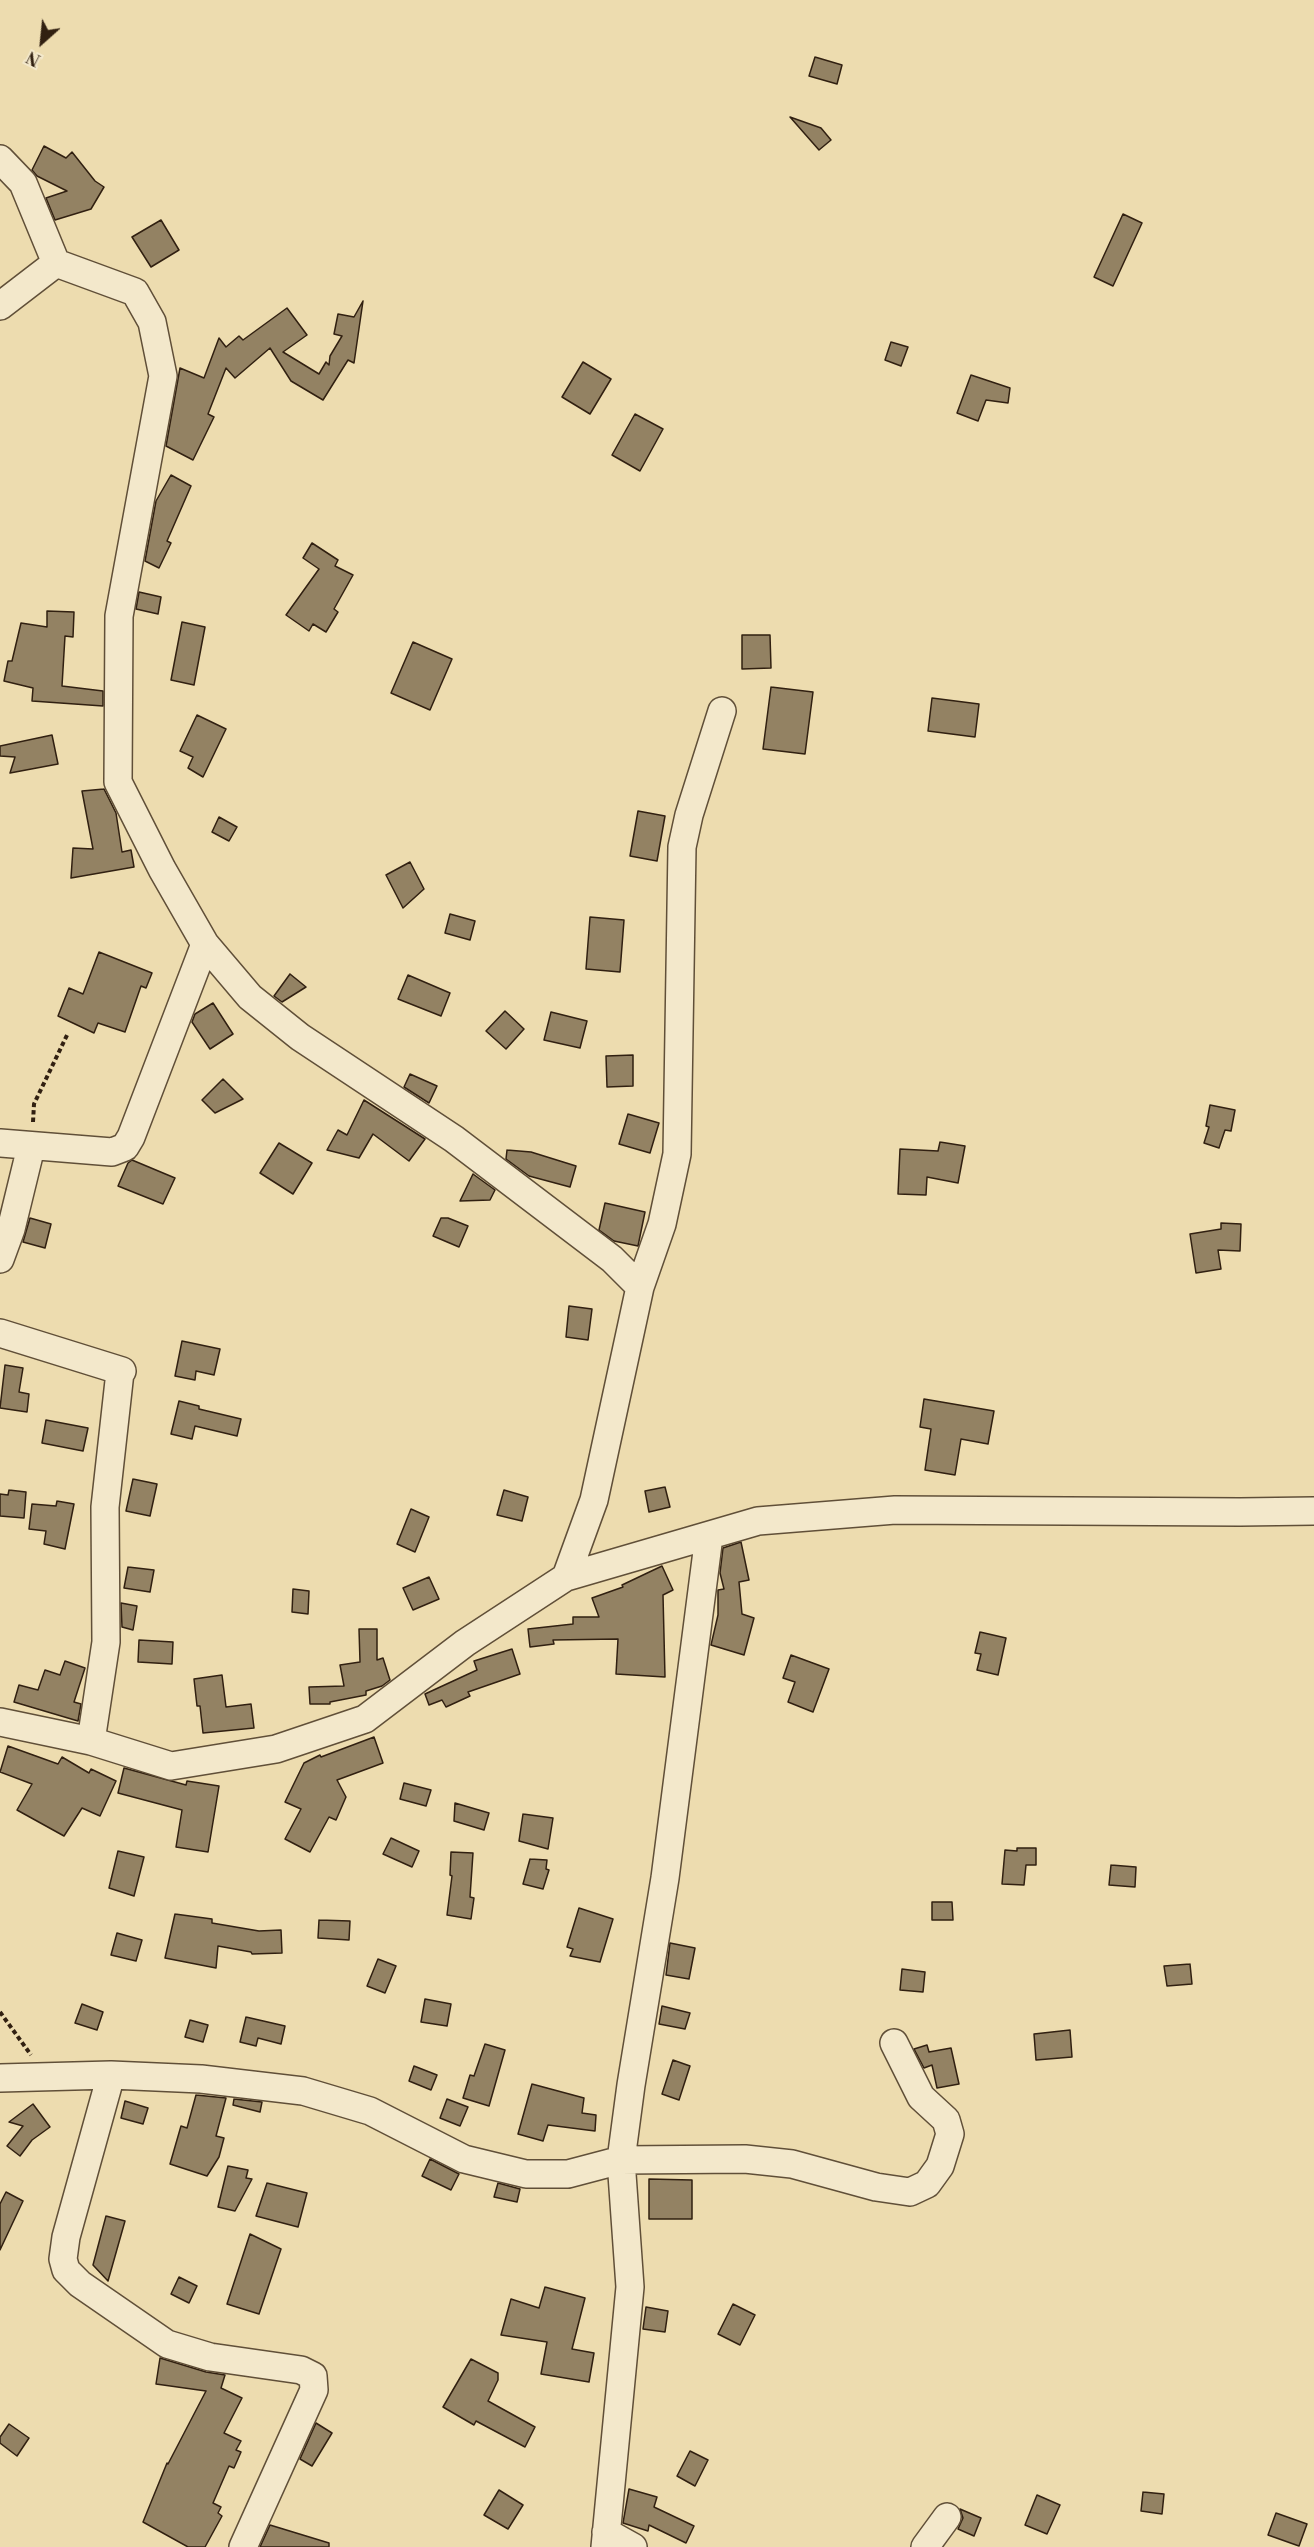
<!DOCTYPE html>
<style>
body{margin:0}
#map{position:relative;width:1314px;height:2547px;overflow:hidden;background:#eddcaf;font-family:"Libre Bodoni",serif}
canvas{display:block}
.north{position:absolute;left:12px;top:12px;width:60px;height:60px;-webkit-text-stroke:4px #f3e8cb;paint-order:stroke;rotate:207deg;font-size:16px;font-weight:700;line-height:24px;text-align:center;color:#312011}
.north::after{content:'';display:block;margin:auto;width:21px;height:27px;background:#312011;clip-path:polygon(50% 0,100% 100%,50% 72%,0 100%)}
</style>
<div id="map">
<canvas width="1314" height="2547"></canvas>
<div class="north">N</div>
</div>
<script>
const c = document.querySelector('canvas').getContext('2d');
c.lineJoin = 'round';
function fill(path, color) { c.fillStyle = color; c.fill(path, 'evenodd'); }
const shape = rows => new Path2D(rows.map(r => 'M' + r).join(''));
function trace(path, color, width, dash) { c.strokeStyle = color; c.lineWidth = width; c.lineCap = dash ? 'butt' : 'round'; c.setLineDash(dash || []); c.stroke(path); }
const building = shape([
 [815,57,842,65,837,84,809,76,815,57],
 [790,117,821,128,831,140,819,150,790,117],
 [44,146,66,158,72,152,95,181,104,187,91,209,55,220,46,198,67,191,37,176,32,170,44,146],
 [1123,214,1142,223,1113,286,1094,277,1123,214],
 [161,220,179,250,151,267,132,237,161,220],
 [363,301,354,363,348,360,323,400,291,381,270,348,235,378,226,368,208,414,214,417,193,460,166,446,180,368,204,378,219,338,226,347,239,336,243,340,287,308,307,335,283,352,319,374,326,362,329,365,330,356,342,336,334,334,338,314,354,317,363,301],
 [891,342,908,347,901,366,885,360,891,342],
 [583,362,611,379,590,414,562,397,583,362],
 [971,375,1010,388,1008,403,986,400,978,421,957,413,971,375],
 [635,414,663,429,640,471,612,455,635,414],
 [171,475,191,486,167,541,171,543,159,568,145,561,156,501,171,475],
 [312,543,338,560,335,566,353,575,334,609,338,612,326,632,313,624,309,631,286,615,319,569,303,558,312,543],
 [139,592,161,597,158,614,136,609,139,592],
 [47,611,74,612,73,637,65,636,62,686,103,691,103,706,32,701,33,688,4,681,8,661,12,661,21,623,47,627,47,611],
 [182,622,205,627,194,685,171,680,182,622],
 [742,635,770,635,771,668,742,669,742,635],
 [413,642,452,659,430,710,391,693,413,642],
 [771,687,813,692,805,754,763,749,771,687],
 [932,698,979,704,975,737,928,731,932,698],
 [197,715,226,729,203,777,188,768,193,757,180,751,197,715],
 [52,735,58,764,10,773,15,757,0,756,0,746,52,735],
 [104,789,116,813,122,852,131,850,134,867,71,878,73,848,93,849,82,791,104,789],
 [638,811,665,816,657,861,630,856,638,811],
 [219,817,237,827,229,841,212,832,219,817],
 [410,862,424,889,403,908,386,875,410,862],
 [450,914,475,921,470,940,445,933,450,914],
 [590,917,624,920,620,972,586,969,590,917],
 [99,952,152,973,146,988,141,986,125,1032,98,1023,94,1033,58,1016,69,988,83,994,99,952],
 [290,974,306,987,282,1002,274,996,290,974],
 [408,975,450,993,441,1016,398,999,408,975],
 [213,1003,233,1034,210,1049,192,1022,195,1014,213,1003],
 [505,1011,524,1029,506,1049,486,1031,505,1011],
 [551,1012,587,1021,580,1048,544,1040,551,1012],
 [633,1055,633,1086,607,1087,606,1056,633,1055],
 [410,1074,437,1086,429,1103,404,1087,410,1074],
 [223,1079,243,1099,215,1113,202,1100,223,1079],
 [364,1100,425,1139,409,1161,373,1134,359,1158,327,1150,338,1130,347,1135,364,1100],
 [1210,1105,1235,1110,1231,1131,1225,1130,1219,1148,1204,1143,1209,1127,1206,1126,1210,1105],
 [628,1114,659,1123,650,1153,619,1144,628,1114],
 [940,1142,965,1146,958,1183,927,1177,926,1195,898,1194,900,1149,938,1151,940,1142],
 [279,1143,312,1163,293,1194,260,1173,279,1143],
 [507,1150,531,1152,576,1166,570,1187,529,1176,506,1159,507,1150],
 [132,1160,175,1178,163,1204,118,1186,128,1163,132,1160],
 [473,1174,495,1190,490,1200,460,1201,473,1174],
 [605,1203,645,1212,638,1246,614,1241,599,1230,605,1203],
 [30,1218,51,1224,45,1248,23,1242,30,1218],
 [441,1218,448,1218,468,1226,459,1247,433,1236,441,1218],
 [1221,1223,1241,1224,1240,1251,1218,1250,1221,1269,1196,1273,1190,1234,1221,1229,1221,1223],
 [569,1306,592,1309,588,1340,566,1337,569,1306],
 [182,1341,220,1349,214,1375,196,1371,195,1380,175,1376,182,1341],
 [5,1365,23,1368,19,1392,29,1394,27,1412,0,1408,5,1365],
 [924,1399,994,1411,988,1444,961,1439,955,1475,925,1470,931,1429,920,1427,924,1399],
 [179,1401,199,1406,199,1409,241,1419,237,1436,195,1426,192,1439,171,1434,179,1401],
 [46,1420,88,1428,83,1451,42,1443,46,1420],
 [133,1479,157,1484,150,1516,126,1511,133,1479],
 [665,1487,670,1507,649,1512,645,1491,665,1487],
 [9,1490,26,1492,24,1518,0,1516,0,1494,8,1495,9,1490],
 [504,1490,528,1497,522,1521,497,1515,504,1490],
 [57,1501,74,1504,65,1549,44,1544,46,1531,29,1529,32,1504,56,1506,57,1501],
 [411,1509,429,1517,415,1552,397,1544,411,1509],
 [741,1542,749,1580,739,1582,742,1614,754,1618,744,1655,711,1645,718,1615,718,1590,724,1589,720,1573,723,1548,741,1542],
 [662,1566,673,1590,663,1595,665,1677,616,1674,618,1639,553,1640,554,1644,530,1647,528,1629,573,1624,573,1617,599,1617,592,1598,623,1587,622,1585,662,1566],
 [128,1567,154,1570,150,1592,124,1588,128,1567],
 [429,1577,439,1599,413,1610,403,1588,429,1577],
 [293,1589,309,1591,308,1614,292,1612,293,1589],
 [121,1603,137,1606,133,1630,122,1627,121,1603],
 [359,1629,377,1629,377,1660,383,1658,390,1680,382,1686,366,1691,366,1695,330,1702,330,1704,310,1704,309,1687,344,1686,340,1665,360,1662,359,1629],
 [980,1632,1006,1638,998,1675,977,1670,981,1654,975,1653,980,1632],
 [139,1640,173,1642,172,1664,138,1662,139,1640],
 [512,1649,520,1674,468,1692,470,1696,446,1707,442,1700,429,1705,425,1694,477,1670,474,1661,512,1649],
 [791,1655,829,1669,813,1712,788,1702,795,1682,783,1678,791,1655],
 [65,1661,85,1668,74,1702,81,1704,78,1721,14,1702,19,1685,38,1690,45,1670,60,1675,65,1661],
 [222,1675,226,1707,251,1704,254,1728,203,1733,200,1706,197,1706,194,1679,222,1675],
 [374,1737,383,1763,337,1780,346,1797,336,1820,329,1817,310,1852,285,1839,301,1809,285,1802,304,1763,320,1755,321,1757,374,1737],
 [8,1746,58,1764,62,1757,89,1773,91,1769,116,1781,100,1816,82,1808,64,1836,17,1810,32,1784,0,1772,8,1746],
 [124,1768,186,1785,187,1781,219,1786,208,1852,176,1847,182,1810,118,1793,124,1768],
 [404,1783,431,1790,426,1806,400,1799,404,1783],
 [455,1803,489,1813,484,1830,454,1821,455,1803],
 [523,1814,553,1818,548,1849,519,1841,523,1814],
 [391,1838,419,1851,412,1867,383,1854,391,1838],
 [1017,1848,1036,1848,1036,1865,1026,1865,1024,1885,1002,1884,1005,1850,1017,1851,1017,1848],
 [118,1851,144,1857,134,1896,109,1888,118,1851],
 [451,1852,473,1853,470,1897,474,1898,471,1919,447,1915,452,1876,450,1875,451,1852],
 [530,1859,547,1860,546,1869,549,1870,543,1889,523,1884,530,1859],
 [1111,1865,1136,1867,1135,1887,1109,1885,1111,1865],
 [932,1902,952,1902,953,1920,932,1920,932,1902],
 [579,1908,613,1919,600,1962,570,1956,573,1949,567,1947,579,1908],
 [175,1914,212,1919,212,1923,259,1931,281,1930,282,1953,252,1954,251,1952,218,1946,216,1968,165,1958,175,1914],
 [319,1920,350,1921,349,1940,318,1938,319,1920],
 [117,1933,142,1940,136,1961,111,1955,117,1933],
 [670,1943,695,1948,689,1979,666,1975,670,1943],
 [378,1959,396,1966,385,1993,367,1986,378,1959],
 [1190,1964,1192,1984,1167,1986,1164,1966,1190,1964],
 [902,1969,925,1972,923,1992,900,1990,902,1969],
 [425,1999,451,2004,447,2026,421,2022,425,1999],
 [82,2004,103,2012,97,2030,75,2023,82,2004],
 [662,2006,690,2013,685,2029,659,2024,662,2006],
 [246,2017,285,2026,281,2044,258,2038,256,2046,240,2042,246,2017],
 [190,2020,208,2025,203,2042,185,2037,190,2020],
 [1070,2030,1072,2057,1036,2060,1034,2034,1070,2030],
 [485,2044,505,2050,489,2106,463,2098,470,2075,474,2076,485,2044],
 [927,2045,929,2052,951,2048,959,2084,937,2088,932,2065,924,2068,914,2049,927,2045],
 [673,2060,690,2066,679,2100,662,2094,673,2060],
 [414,2066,437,2075,431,2090,409,2081,414,2066],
 [532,2084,584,2098,582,2113,596,2115,595,2131,548,2125,543,2141,518,2134,532,2084],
 [196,2095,226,2098,216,2136,224,2138,219,2157,207,2176,170,2164,181,2126,187,2128,196,2095],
 [234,2099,262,2102,260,2112,233,2105,234,2099],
 [447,2099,468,2107,460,2126,440,2118,447,2099],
 [125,2101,148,2108,143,2124,121,2118,125,2101],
 [33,2104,50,2127,32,2140,20,2156,7,2146,23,2126,9,2122,33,2104],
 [430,2159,459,2174,451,2190,422,2176,430,2159],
 [228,2166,248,2170,246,2178,252,2179,235,2211,218,2207,228,2166],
 [649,2179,692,2180,692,2219,649,2219,649,2179],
 [267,2183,307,2193,298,2227,256,2216,267,2183],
 [498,2183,520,2189,517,2202,494,2197,498,2183],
 [6,2192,23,2201,0,2250,0,2204,6,2192],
 [106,2216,125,2221,108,2281,93,2265,106,2216],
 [250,2234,281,2249,259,2314,227,2304,250,2234],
 [179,2277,197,2286,189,2303,171,2294,179,2277],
 [545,2287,585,2298,572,2349,594,2353,589,2382,541,2374,547,2342,501,2335,511,2299,539,2308,545,2287],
 [733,2304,755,2315,740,2345,718,2334,733,2304],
 [646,2307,668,2311,665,2332,643,2329,646,2307],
 [160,2358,206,2372,225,2375,221,2388,242,2398,224,2433,241,2441,236,2450,241,2452,234,2468,229,2466,213,2503,221,2507,218,2513,222,2516,205,2547,188,2547,143,2522,167,2463,168,2464,206,2391,156,2384,160,2358],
 [471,2359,498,2373,498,2380,488,2401,535,2427,525,2447,476,2421,474,2425,443,2407,471,2359],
 [316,2423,332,2433,312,2466,300,2459,316,2423],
 [9,2424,29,2438,17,2456,0,2443,0,2437,9,2424],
 [690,2451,708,2460,695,2486,677,2476,690,2451],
 [629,2489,657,2497,654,2507,694,2526,686,2543,649,2525,648,2531,623,2523,629,2489],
 [499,2490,523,2505,508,2529,484,2515,499,2490],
 [1143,2492,1164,2494,1162,2514,1141,2511,1143,2492],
 [1037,2495,1060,2505,1047,2534,1025,2525,1037,2495],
 [960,2509,981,2518,974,2536,958,2529,963,2518,960,2509],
 [1276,2513,1307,2524,1299,2546,1268,2535,1276,2513],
 [270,2525,329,2543,329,2547,260,2547,270,2525]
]);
const path = shape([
 [33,1122,34,1104,68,1033],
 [0,2012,31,2055]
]);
const minor = shape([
 [0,159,23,183,56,263,135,292,152,322,163,376,119,616,118,782,162,869,205,944,250,997,300,1037,454,1139,612,1259,640,1287,594,1500,566,1577],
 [0,306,56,263],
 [0,1143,112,1152,125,1147,131,1137,205,944],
 [0,1259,11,1229,31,1147],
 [640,1287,662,1224,677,1154,682,847,689,815,722,711],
 [0,1333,122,1371,120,1372,105,1507,106,1642,91,1741],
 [0,1722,91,1741,171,1766,276,1749,365,1719,465,1643,566,1577,758,1521,895,1510,1240,1512,1314,1511],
 [111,2075,66,2237,63,2259,66,2270,80,2284,167,2344,210,2357,301,2370,313,2376,314,2390,243,2547],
 [0,2078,111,2075,201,2079,303,2091,370,2111,464,2159,526,2174,568,2174,621,2160,745,2159,792,2164,876,2187,910,2192,927,2184,940,2166,950,2134,946,2120,921,2097,894,2043],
 [606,2532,633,2547],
 [605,2547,630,2287,621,2160,631,2085,665,1878,709,1536],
 [925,2547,947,2517]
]);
fill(building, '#938263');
trace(building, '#312011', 1.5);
trace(minor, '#604f38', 30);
trace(path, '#312011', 4, [4.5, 3]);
trace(minor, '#f3e8cb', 27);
</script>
